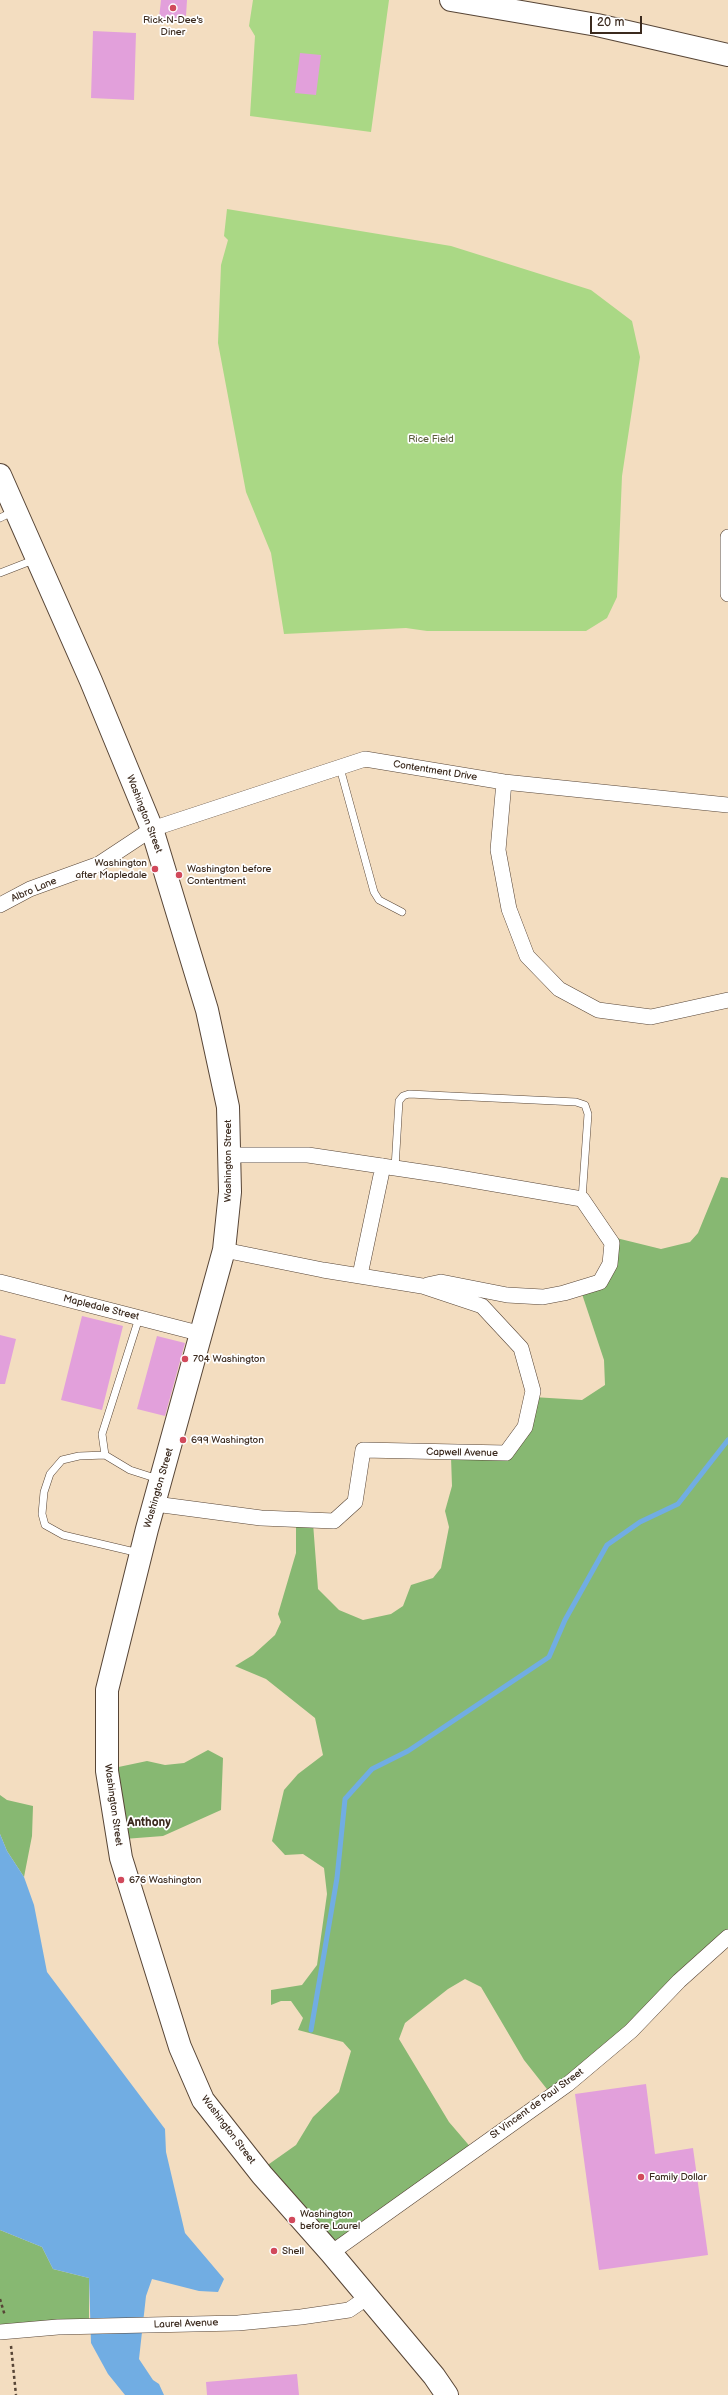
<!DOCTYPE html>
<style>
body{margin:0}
#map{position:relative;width:728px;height:2395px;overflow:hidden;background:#f3ddc0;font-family:"Balsamiq Sans",sans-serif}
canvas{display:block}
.scale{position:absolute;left:590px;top:16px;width:52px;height:18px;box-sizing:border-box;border:2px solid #3b2a1e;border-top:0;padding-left:5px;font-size:12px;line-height:14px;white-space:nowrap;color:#3b2a1e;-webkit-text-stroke:3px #fff;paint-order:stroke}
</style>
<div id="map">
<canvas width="728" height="2395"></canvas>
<div class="scale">20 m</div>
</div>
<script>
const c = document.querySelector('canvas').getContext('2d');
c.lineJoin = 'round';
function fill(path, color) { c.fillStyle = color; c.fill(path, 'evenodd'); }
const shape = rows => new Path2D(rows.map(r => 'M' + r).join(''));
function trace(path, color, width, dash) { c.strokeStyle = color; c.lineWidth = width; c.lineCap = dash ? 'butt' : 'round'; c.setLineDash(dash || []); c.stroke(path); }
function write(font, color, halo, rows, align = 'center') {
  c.font = font + ' "Balsamiq Sans",sans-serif'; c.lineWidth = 3.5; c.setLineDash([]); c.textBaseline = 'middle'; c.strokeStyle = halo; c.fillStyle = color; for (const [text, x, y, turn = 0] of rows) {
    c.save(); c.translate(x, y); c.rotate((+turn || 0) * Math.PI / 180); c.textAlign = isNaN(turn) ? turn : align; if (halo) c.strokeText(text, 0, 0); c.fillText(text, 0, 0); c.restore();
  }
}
const green = shape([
 [253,0,389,0,371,132,250,116,255,36,249,26],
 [227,209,451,246,591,290,632,321,640,357,622,476,617,597,607,618,586,631,427,631,406,628,284,634,271,553,246,492,218,343,221,265,228,240,224,236]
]);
const forest = shape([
 [721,1177,728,1178,728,1938,550,2093,524,2060,481,1987,465,1979,448,1989,405,2023,399,2039,449,2122,473,2150,337,2252,262,2169,296,2145,313,2117,339,2092,351,2051,343,2042,298,2030,303,2018,291,2001,281,2001,271,2005,271,1990,302,1985,317,1965,327,1894,324,1868,303,1854,285,1855,272,1841,284,1790,298,1774,323,1755,315,1718,266,1679,235,1666,253,1655,275,1635,281,1622,278,1614,296,1553,296,1524,313,1523,318,1589,339,1610,363,1620,391,1614,403,1606,411,1585,433,1578,441,1568,449,1527,445,1511,452,1486,451,1457,508,1453,533,1397,582,1400,605,1385,604,1360,580,1288,597,1278,607,1253,600,1234,661,1249,690,1242,698,1233],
 [208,1750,223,1758,221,1810,163,1836,124,1839,109,1769,147,1761,165,1765,184,1763],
 [0,1795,7,1800,33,1806,32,1836,24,1877,7,1851,0,1834],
 [0,2230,42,2247,53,2269,89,2278,89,2327,0,2331]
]);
const water = shape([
 [0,1834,7,1851,24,1877,34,1905,47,1972,165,2129,166,2152,185,2233,224,2279,218,2292,199,2291,152,2279,146,2296,139,2359,153,2380,159,2384,164,2395,125,2395,108,2374,91,2343,89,2278,53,2269,42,2247,0,2230]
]);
const stream = shape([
 [311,2030,337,1878,345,1799,372,1769,408,1751,549,1657,565,1620,607,1545,640,1522,678,1504,728,1440]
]);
const building = shape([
 [161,0,187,0,186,16,181,15,180,20,159,18],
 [93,31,136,33,134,100,91,98],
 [300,53,321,55,316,95,295,93],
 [82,1316,123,1326,102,1410,61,1400],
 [0,1335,16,1339,5,1384,0,1384],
 [157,1336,185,1343,165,1416,137,1409],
 [646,2084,655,2154,693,2148,708,2255,599,2270,575,2094],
 [297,2374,299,2395,207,2395,206,2382]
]);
const path = shape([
 [0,2299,5,2316],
 [11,2346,16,2395]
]);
const service = shape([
 [0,518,14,511],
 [0,573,36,559],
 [340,768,374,892,379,900,402,912],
 [395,1168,399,1101,403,1096,409,1094,576,1102,585,1105,588,1114,582,1199],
 [139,1318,102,1434,105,1455,130,1470,158,1479],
 [105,1455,79,1456,62,1460,50,1474,44,1492,42,1514,45,1525,63,1535,139,1553]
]);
const minor = shape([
 [728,537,728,594],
 [504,782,498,850,509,909,527,956,559,989,598,1010,651,1017,728,1000],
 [0,905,30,889,99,864,152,829,365,759,504,782,728,805],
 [229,1155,308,1155,442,1175,582,1199,612,1243,610,1264,600,1282,564,1293,543,1297,507,1295,441,1282,427,1285],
 [360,1275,383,1166],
 [0,1282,202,1334],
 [155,1504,261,1518,334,1521,355,1502,363,1450,506,1453,525,1427,533,1391,521,1348,482,1306,422,1286,323,1270,224,1250],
 [331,2253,568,2084,631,2031,679,1981,728,1937],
 [0,2332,58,2327,238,2323,301,2317,349,2310,368,2297]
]);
const primary = shape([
 [451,0,597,25,728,55],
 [0,475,91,681,152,829,207,1010,228,1107,230,1192,224,1250,147,1529,107,1690,107,1771,121,1858,180,2047,203,2100,262,2175,331,2253,434,2376,447,2395]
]);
const markers = [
 [173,8,4,"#d1495b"],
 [155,869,4,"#d1495b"],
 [179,875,4,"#d1495b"],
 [185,1359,4,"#d1495b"],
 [183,1440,4,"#d1495b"],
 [121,1880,4,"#d1495b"],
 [641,2177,4,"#d1495b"],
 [292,2220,4,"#d1495b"],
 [274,2251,4,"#d1495b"]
];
const poiNames = [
 ["Rick-N-Dee's",173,20,"center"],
 ["Diner",173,32,"center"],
 ["Washington",147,863,"right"],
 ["after Mapledale",147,875,"right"],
 ["Washington before",187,869],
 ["Contentment",187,881],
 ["704 Washington",193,1359],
 ["699 Washington",191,1440],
 ["676 Washington",129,1880],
 ["Family Dollar",649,2177],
 ["Washington",300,2214],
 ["before Laurel",300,2226],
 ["Shell",282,2251]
];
const parkNames = [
 ["Rice Field",431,439]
];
const streetNames = [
 ["Contentment Drive",435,771,9],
 ["Washington Street",144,814,69],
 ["Albro Lane",34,890,-23],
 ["Washington Street",228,1161,-90],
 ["Mapledale Street",101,1308,14],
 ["Capwell Avenue",462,1453,1],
 ["Washington Street",159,1488,-74],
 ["Washington Street",113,1805,82],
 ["St Vincent de Paul Street",537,2104,-36],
 ["Washington Street",228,2130,53],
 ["Laurel Avenue",186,2324,-2]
];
const quarterNames = [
 ["Anthony",149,1823]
];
fill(green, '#aad885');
fill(forest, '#87b872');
fill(water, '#71ade3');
trace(stream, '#71ade3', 5);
fill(building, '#e2a0db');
trace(service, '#574536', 8);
trace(minor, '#574536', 16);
trace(primary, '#574536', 24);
trace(path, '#574536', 2.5, [3, 3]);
trace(service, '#fff', 7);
trace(minor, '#fff', 15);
trace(primary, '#fff', 22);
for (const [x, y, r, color] of markers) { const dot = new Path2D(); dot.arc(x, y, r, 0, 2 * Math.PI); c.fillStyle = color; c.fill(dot); trace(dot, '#fff', 1.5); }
write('10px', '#3b2a1e', '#fff', poiNames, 'left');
write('10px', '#5c5e3d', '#fff', parkNames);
write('10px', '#3b2a1e', '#fff', streetNames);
write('bold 12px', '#3b2a1e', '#fff', quarterNames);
</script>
